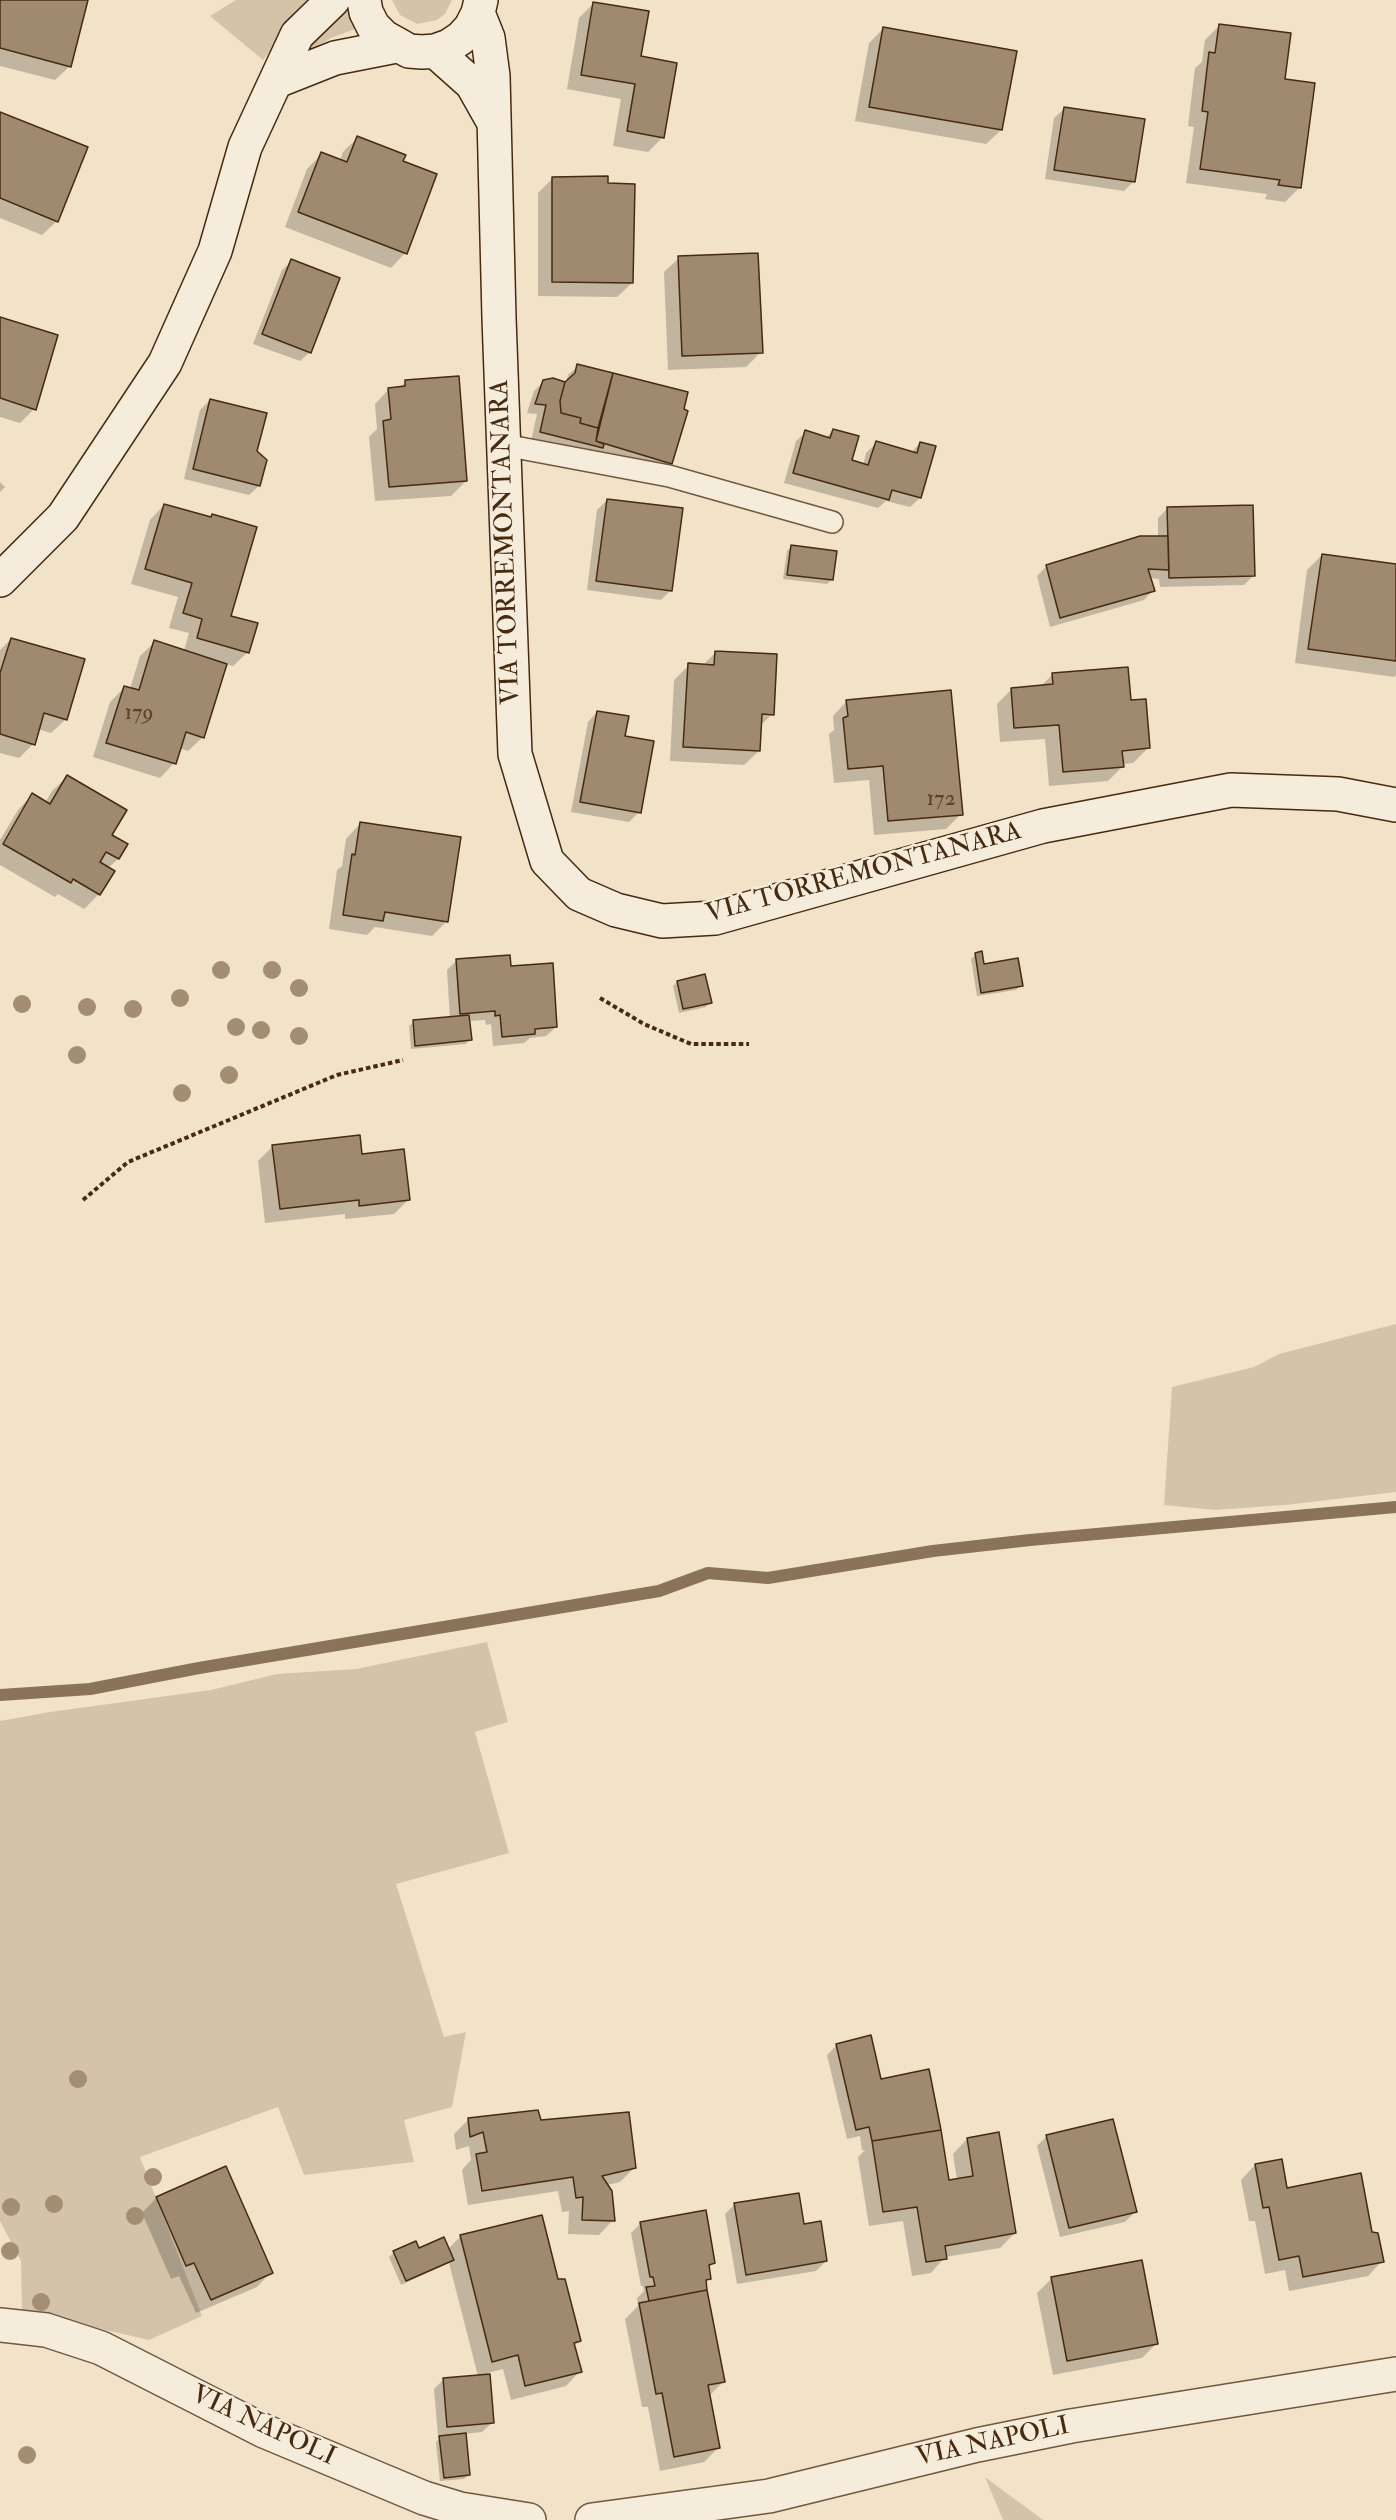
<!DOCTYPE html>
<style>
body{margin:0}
canvas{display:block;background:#f1e2c8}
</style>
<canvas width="1396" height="2520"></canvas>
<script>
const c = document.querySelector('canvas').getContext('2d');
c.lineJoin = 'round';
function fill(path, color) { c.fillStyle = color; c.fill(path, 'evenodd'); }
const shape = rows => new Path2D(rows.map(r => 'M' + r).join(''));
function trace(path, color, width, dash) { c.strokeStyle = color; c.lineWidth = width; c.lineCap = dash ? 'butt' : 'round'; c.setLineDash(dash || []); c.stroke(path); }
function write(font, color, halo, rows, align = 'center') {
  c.font = font + ' "IM FELL Double Pica",serif'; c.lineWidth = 5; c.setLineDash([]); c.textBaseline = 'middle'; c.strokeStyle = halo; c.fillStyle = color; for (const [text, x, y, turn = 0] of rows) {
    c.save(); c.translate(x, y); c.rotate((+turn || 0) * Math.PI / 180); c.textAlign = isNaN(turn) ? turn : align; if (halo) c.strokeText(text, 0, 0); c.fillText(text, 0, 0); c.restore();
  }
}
const green = shape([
 [236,0,309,0,263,60,210,16],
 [392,0,452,0,445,14,437,20,417,24,400,15],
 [348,6,355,29,331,38,300,56,325,25],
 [1396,1324,1396,1492,1285,1505,1214,1510,1164,1505,1172,1387,1254,1367,1279,1354],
 [487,1642,508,1722,475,1732,509,1853,396,1884,444,2037,466,2032,452,2107,404,2120,414,2162,304,2175,278,2107,140,2157,202,2316,149,2340,22,2311,21,2261,0,2221,0,1721,50,1712,211,1690,277,1674,356,1669],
 [985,2477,1043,2520,1003,2520]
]);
const shadow = shape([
 [0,0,87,0,70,66,55,80,0,66],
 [594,3,639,57,663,137,648,152,613,146,621,99,567,89,579,18],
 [1219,26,1283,80,1300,187,1285,202,1265,199,1267,194,1186,183,1194,127,1188,126,1195,68,1202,62,1205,40],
 [884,28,1001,130,986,144,855,121,869,43],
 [1064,109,1134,181,1124,191,1045,179,1054,118],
 [0,114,57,221,42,235,0,218],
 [357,138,401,162,405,253,391,268,285,227,307,169,322,154,340,161,343,152],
 [552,179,606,185,632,283,617,297,538,296,538,193],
 [679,258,761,352,746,367,668,370,664,272],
 [292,261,310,352,300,361,253,344,282,270],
 [0,319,34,409,20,423,0,417],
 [578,366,686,393,671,463,661,473,531,441,537,414,527,413,534,391,544,381,566,384,568,375],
 [406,382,466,481,451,496,375,501,369,437,377,429,375,404,389,389,399,388],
 [210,400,256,452,259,486,249,495,184,479,200,410],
 [833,430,850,462,863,465,866,453,876,443,911,453,920,443,934,447,920,498,910,507,886,501,878,508,784,483,796,441,806,432,826,438],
 [0,482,5,487,0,492],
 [607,500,671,590,661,600,587,590,597,510],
 [164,505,209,518,212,515,229,617,248,652,233,666,226,664,203,737,188,751,179,748,174,763,160,778,93,757,110,702,124,688,130,689,140,656,155,642,184,651,189,633,169,628,178,597,131,584,150,520],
 [1168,508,1254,575,1244,585,1160,587,1159,579,1150,578,1153,590,1144,600,1050,627,1037,576,1047,566,1158,537,1158,518],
 [791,547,831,580,827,584,783,579,787,551],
 [1322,555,1396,566,1396,675,1394,677,1295,663,1307,570],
 [11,639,66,719,51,733,38,729,33,744,19,758,0,753,0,650],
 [716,652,772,714,760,726,759,751,744,765,670,761,674,680,689,665,702,666],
 [1053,674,1129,702,1148,748,1133,763,1122,764,1122,767,1108,781,1049,786,1045,739,1000,742,997,704,1012,689,1040,687],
 [847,701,961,814,946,829,874,835,869,780,834,783,829,734,834,730,833,716],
 [597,712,623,738,639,812,629,822,571,812,588,722],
 [67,777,110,835,126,844,118,859,108,868,99,894,84,909,58,894,55,897,0,865,0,840,18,810,32,795,45,803,52,791],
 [360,824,447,921,432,936,375,927,367,935,329,929,337,870,342,866,346,839],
 [976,954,983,966,1021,985,1016,990,977,996,971,959],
 [457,960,510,968,556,1027,546,1036,530,1038,524,1043,493,1046,491,1024,486,1025,485,1020,468,1021,470,1039,466,1044,411,1049,409,1026,414,1022,450,1019,447,970],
 [677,982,710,1002,706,1007,679,1013,673,986],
 [273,1146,360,1156,408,1200,394,1214,345,1219,345,1214,265,1223,258,1161],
 [837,2045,880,2081,948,2182,957,2180,953,2154,967,2139,1015,2233,1000,2248,945,2257,931,2273,912,2276,903,2221,869,2226,858,2157,865,2150,862,2150,860,2136,847,2139,827,2055],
 [469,2119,540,2122,634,2168,620,2182,607,2185,613,2220,599,2235,568,2234,569,2211,562,2212,558,2191,468,2205,462,2170,471,2160,469,2146,456,2150,454,2134],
 [1047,2136,1135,2212,1125,2222,1060,2237,1037,2146],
 [1255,2165,1286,2189,1371,2233,1382,2261,1368,2276,1289,2291,1285,2270,1265,2274,1255,2221,1249,2221,1241,2180],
 [225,2168,271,2272,257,2287,196,2313,179,2276,171,2279,142,2213,156,2198],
 [735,2204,803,2225,826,2261,816,2271,737,2284,725,2214],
 [641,2223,713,2263,708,2268,710,2278,704,2283,723,2382,709,2396,718,2448,704,2462,660,2471,648,2407,642,2407,625,2319,638,2306,637,2298,644,2291,643,2286,641,2286,631,2233],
 [461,2236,557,2280,579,2341,574,2346,580,2371,566,2386,511,2400,503,2369,488,2373,492,2423,482,2432,464,2434,469,2474,464,2479,440,2481,436,2442,442,2436,438,2436,434,2389,444,2379,478,2376,449,2263,401,2285,389,2257,394,2253,448,2249],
 [1052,2278,1156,2344,1142,2358,1053,2375,1037,2293]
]);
const stream = shape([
 [0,1695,90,1689,199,1668,659,1591,708,1573,768,1578,933,1551,1030,1540,1396,1507]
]);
const building = shape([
 [0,0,88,0,71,67,0,48,0,0],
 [593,2,649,11,641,56,677,63,664,138,627,131,635,84,581,75,593,2],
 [1219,24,1291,33,1285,79,1315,83,1301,188,1278,185,1280,180,1200,169,1208,112,1202,111,1209,52,1215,53,1219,24],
 [883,27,1017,51,1002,130,869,107,883,27],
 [1064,107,1145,119,1135,182,1054,170,1064,107],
 [0,112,88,147,58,222,0,198,0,112],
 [357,136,406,155,403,161,437,174,407,254,298,212,321,152,347,162,357,136],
 [608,176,608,183,635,184,633,283,552,282,552,177,608,176],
 [758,253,763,353,682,356,678,256,758,253],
 [291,259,340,278,311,353,262,334,291,259],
 [0,317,58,335,36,410,0,398,0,317],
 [577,364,613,373,598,428,580,423,581,418,561,413,560,401,565,382,575,373,577,364],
 [613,373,688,392,684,409,688,411,672,464,596,441,613,373],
 [459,376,467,481,389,487,383,421,391,419,388,388,405,386,405,380,459,376],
 [553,378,565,382,560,401,561,413,581,418,580,423,598,428,596,441,604,444,603,448,540,432,546,405,535,404,543,380,553,378],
 [210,399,267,413,257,451,267,460,260,486,193,469,210,399],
 [833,429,859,436,852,460,868,465,876,441,917,453,920,442,936,446,921,498,892,490,889,500,793,473,805,430,830,438,833,429],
 [607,499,683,508,672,591,596,581,607,499],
 [164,504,211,517,212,514,257,527,231,616,258,623,249,653,197,638,202,619,183,613,192,583,145,569,164,504],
 [1253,505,1255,576,1169,578,1167,507,1253,505],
 [1140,536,1168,536,1169,570,1148,569,1155,591,1060,618,1046,565,1140,536],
 [791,545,837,551,833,580,787,575,791,545],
 [1322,554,1396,564,1396,661,1308,649,1322,554],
 [11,638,85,659,67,720,44,713,35,745,0,734,0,673,11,638],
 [154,640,227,664,204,738,186,732,176,764,106,743,124,686,139,690,154,640],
 [715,651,777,654,774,715,762,714,760,751,683,747,688,663,714,665,715,651],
 [1128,667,1131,700,1146,699,1150,748,1122,751,1124,767,1063,772,1059,725,1014,728,1011,688,1053,684,1052,673,1128,667],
 [951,690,963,815,888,821,883,766,848,769,843,718,848,716,846,700,951,690],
 [597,711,629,716,625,736,654,741,641,813,580,802,597,711],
 [67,775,127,810,112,835,128,844,119,859,106,852,100,862,115,871,100,895,73,879,71,883,3,844,32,793,50,804,67,775],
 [360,822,461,837,448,922,385,912,383,921,343,915,352,854,355,855,360,822],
 [982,951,984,964,1018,958,1023,986,981,993,975,953,982,951],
 [510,955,511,966,553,963,557,1027,535,1029,535,1034,502,1037,500,1015,495,1016,495,1011,460,1014,456,959,510,955],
 [705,974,712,1003,683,1009,677,981,705,974],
 [469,1015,472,1040,415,1046,413,1020,469,1015],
 [360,1135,362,1154,404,1149,410,1200,359,1206,359,1200,280,1209,272,1145,360,1135],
 [871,2035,881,2079,929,2069,941,2130,872,2141,869,2127,856,2130,836,2044,871,2035],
 [538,2110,541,2120,629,2112,636,2168,602,2176,612,2191,615,2221,582,2220,583,2197,576,2198,573,2177,482,2191,476,2154,487,2152,483,2132,470,2137,468,2118,538,2110],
 [1113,2119,1137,2212,1069,2228,1046,2135,1113,2119],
 [941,2130,949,2180,973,2176,967,2138,999,2132,1016,2233,945,2246,947,2259,926,2262,917,2207,883,2212,872,2141,941,2130],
 [1282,2159,1287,2188,1361,2173,1372,2232,1378,2233,1384,2262,1303,2277,1299,2256,1279,2260,1269,2207,1263,2208,1255,2164,1282,2159],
 [226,2166,273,2273,211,2300,194,2263,186,2266,156,2197,226,2166],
 [799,2193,804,2224,821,2221,827,2261,746,2275,734,2203,799,2193],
 [706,2210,715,2263,709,2265,711,2279,706,2280,707,2290,649,2301,646,2287,655,2286,653,2277,650,2277,640,2222,706,2210],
 [542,2215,558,2279,565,2279,581,2341,574,2343,582,2372,525,2386,518,2355,492,2362,460,2235,542,2215],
 [444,2237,454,2260,406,2281,393,2251,416,2241,419,2248,444,2237],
 [1142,2260,1158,2344,1067,2361,1051,2277,1142,2260],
 [707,2290,725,2382,708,2385,720,2448,674,2457,662,2393,656,2394,639,2303,707,2290],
 [490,2374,494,2423,447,2427,443,2378,490,2374],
 [466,2433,470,2475,444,2478,439,2436,466,2433]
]);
const path = shape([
 [600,998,644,1024,691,1044,749,1044],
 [83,1200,128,1162,337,1075,403,1060]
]);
const lane = shape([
 [504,445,669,476,832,522]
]);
const street = shape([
 [0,2325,46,2330,101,2348,264,2431,424,2498,460,2509,529,2520],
 [592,2520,769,2496,977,2445,1071,2426,1396,2374]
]);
const secondary = shape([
 [364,0,366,12,373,26,384,37,409,51,422,52,435,51,449,46,461,38,471,27,478,13,481,0],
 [478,13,488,38,493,76,499,318,515,754,547,861,579,894,616,910,662,921,715,918,1043,826,1231,790,1338,794,1396,805],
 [435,51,472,84,494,123],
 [277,81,335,58,396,46],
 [0,580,63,517,165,363,215,251,245,147,297,35,333,0]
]);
const trees = [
 [221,970],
 [272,970],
 [299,988],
 [180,998],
 [22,1004],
 [87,1007],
 [133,1009],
 [236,1027],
 [261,1030],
 [299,1036],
 [77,1055],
 [229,1075],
 [182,1093],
 [78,2079],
 [153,2177],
 [54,2204],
 [11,2207],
 [135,2216],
 [10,2251],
 [41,2302],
 [27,2455]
];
const numberNames = [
 ["179",139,714],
 ["172",941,800]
];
const streetNames = [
 ["VIA TORREMONTANARA",507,542,-92],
 ["VIA TORREMONTANARA",864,874,-15],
 ["VIA NAPOLI",263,2427,25],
 ["VIA NAPOLI",993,2443,-12]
];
fill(green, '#d4c3a9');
fill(shadow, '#0003');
trace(stream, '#8a7358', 12);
fill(building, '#9f8a6f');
trace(building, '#472a0f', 1.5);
trace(lane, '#72583d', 24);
trace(street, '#72583d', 36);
trace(secondary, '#472a0f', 36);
trace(path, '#472a0f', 4, [4.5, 3]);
trace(lane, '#f6ecdb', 21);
trace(street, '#f6ecdb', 33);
trace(secondary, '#f6ecdb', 33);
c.fillStyle = '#a38e73';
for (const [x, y] of trees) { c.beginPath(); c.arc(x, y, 9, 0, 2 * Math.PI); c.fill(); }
write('22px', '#5d4227', null, numberNames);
write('26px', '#472a0f', '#f6ecdb', streetNames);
</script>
